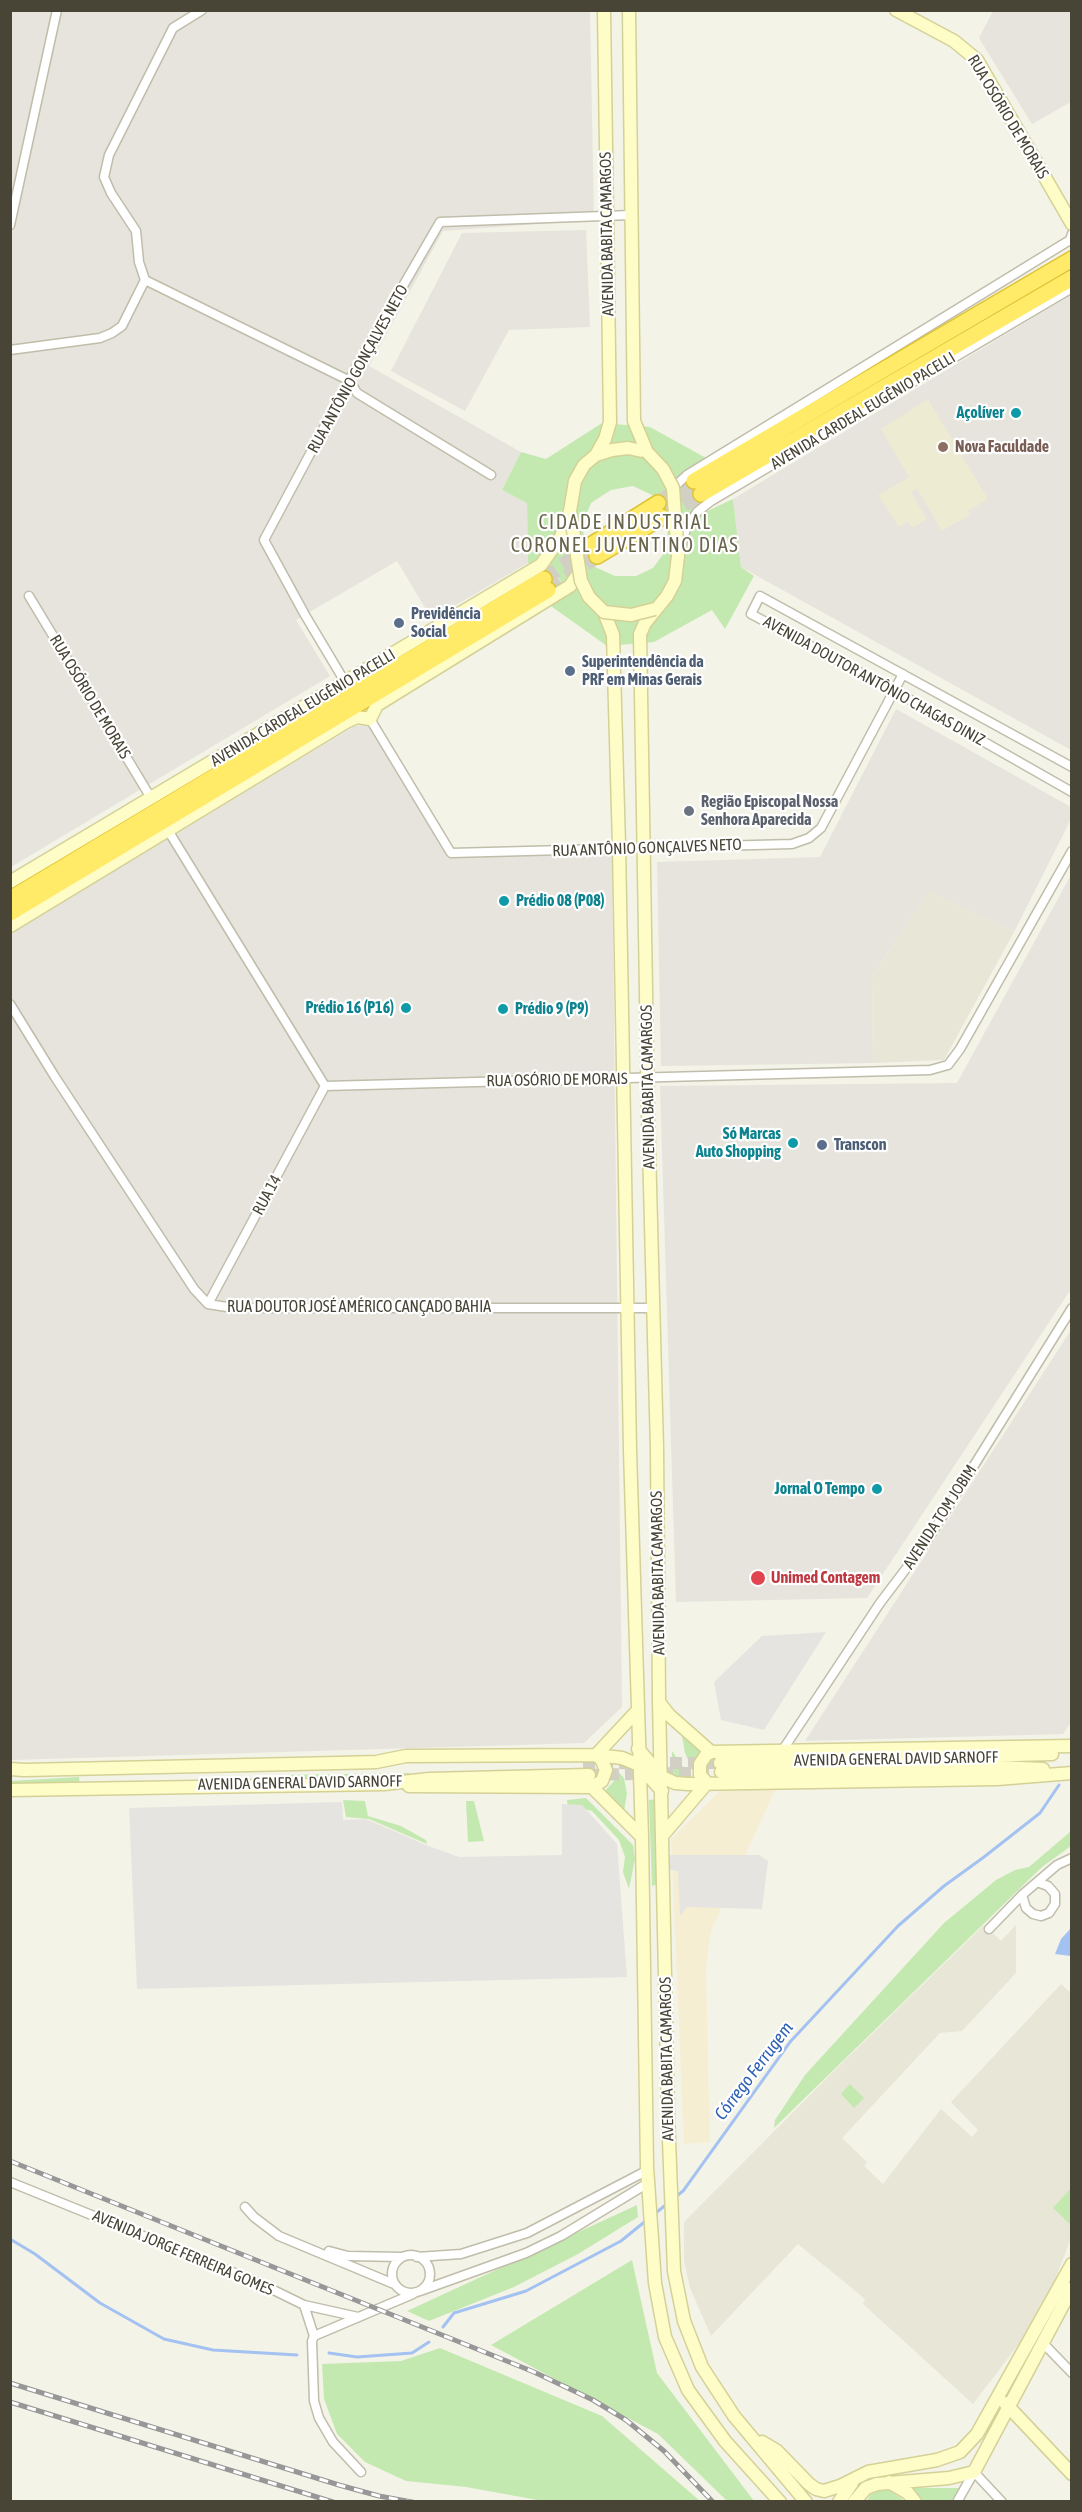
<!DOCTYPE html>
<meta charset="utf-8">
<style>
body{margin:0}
#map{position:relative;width:1082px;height:2512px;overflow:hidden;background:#f4f3e8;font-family:"Asap Condensed",sans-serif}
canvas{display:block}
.frame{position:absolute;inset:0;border:12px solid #484436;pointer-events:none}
</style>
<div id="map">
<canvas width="1082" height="2512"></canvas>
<div class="frame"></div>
</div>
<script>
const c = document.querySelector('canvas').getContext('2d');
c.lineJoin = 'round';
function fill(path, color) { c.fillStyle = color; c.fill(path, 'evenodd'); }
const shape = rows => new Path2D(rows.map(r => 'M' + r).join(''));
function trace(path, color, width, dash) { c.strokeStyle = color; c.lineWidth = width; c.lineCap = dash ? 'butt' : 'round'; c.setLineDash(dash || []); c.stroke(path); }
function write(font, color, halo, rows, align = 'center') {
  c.font = font + ' "Asap Condensed",sans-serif'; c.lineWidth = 4.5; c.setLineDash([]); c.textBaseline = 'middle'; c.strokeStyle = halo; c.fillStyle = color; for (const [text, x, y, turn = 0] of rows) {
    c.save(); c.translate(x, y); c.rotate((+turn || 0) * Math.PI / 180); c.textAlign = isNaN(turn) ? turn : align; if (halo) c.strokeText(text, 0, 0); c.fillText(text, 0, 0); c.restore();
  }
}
const residential = shape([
 [929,891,1014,932,944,1060,873,1063,872,976],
 [984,1925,1001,1941,1016,1925,1016,1973,962,2031,940,2033,842,2138,867,2162,864,2166,883,2184,941,2109,972,2137,978,2130,951,2102,1061,1984,1071,1993,1071,2238,1053,2285,1027,2333,973,2404,863,2304,865,2299,798,2244,711,2336,690,2288,684,2261,684,2222,838,2067]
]);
const commercial = shape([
 [722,1789,775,1790,711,1931,706,1968,710,2142,684,2144,671,1839]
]);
const industrial = shape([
 [11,11,590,11,594,220,443,231,369,366,521,452,502,490,527,503,528,563,432,619,397,561,296,620,330,676,11,867],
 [993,11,1071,11,1071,102,1032,124,979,38],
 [586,230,590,327,509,330,465,411,391,371,462,233],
 [1071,295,1071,750,741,567,733,499],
 [896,709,1071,807,1071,819,1014,932,929,891,872,976,873,1063,661,1066,657,862,820,857],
 [369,725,448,858,612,854,622,1707,584,1743,11,1760,10,933,355,726],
 [1071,875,1071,1289,867,1598,676,1602,660,1086,957,1083],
 [1071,1330,1071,1722,1063,1734,805,1741]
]);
const education = shape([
 [928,399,988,499,968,511,970,515,942,531,917,489,911,492,927,519,912,528,908,522,899,527,878,495,909,477,881,429]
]);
const green = shape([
 [602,423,650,427,706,458,685,480,703,513,733,499,741,567,754,576,725,629,712,610,654,642,607,646,548,604,567,592,550,563,528,563,527,503,502,490,521,452,546,459],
 [633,486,654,496,668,523,667,549,653,568,636,576,615,576,595,567,584,541,583,523,591,503,611,490],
 [682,1736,703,1753,697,1780,685,1753],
 [672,1751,684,1768,685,1779,674,1775,672,1770],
 [614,1767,624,1778,627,1794,624,1811,604,1792,614,1781],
 [410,1773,410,1776,402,1778,284,1782,283,1775],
 [79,1777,80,1786,11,1785,10,1781],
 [586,1798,633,1845,635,1859,629,1889,623,1872,625,1857,619,1840,592,1811,579,1808,568,1808,567,1800],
 [657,1799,658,1884,652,1886,649,1800],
 [343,1800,365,1801,368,1816,401,1826,426,1840,427,1844,369,1819,346,1817],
 [466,1801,474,1801,484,1841,468,1842],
 [1071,1831,1071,1846,1042,1867,774,2128,775,2120,805,2075,944,1923,996,1880,1015,1870,1029,1867],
 [850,2084,864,2098,854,2108,841,2094],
 [1071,2188,1072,2224,1071,2225,1053,2208],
 [637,2205,638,2217,578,2254,514,2287,429,2321,407,2311],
 [632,2260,657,2373,754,2501,727,2501,658,2434,491,2345],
 [440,2348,602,2416,700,2501,543,2501,466,2487,406,2481,365,2462,337,2434,324,2399,322,2364,401,2361],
 [885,2488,901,2498,904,2501,866,2502,871,2494],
 [905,2488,959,2488,951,2501,922,2502]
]);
const parking = shape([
 [826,1632,764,1730,721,1720,714,1682,762,1636],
 [342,1802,343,1820,366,1819,426,1845,459,1857,562,1855,562,1804,582,1805,617,1844,627,1977,137,1989,129,1808],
 [663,1855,759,1855,768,1861,762,1909,687,1907,680,1916,678,1871,663,1869]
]);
const water = shape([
 [1071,1928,1071,1956,1055,1954,1061,1939]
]);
const stream = shape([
 [674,2198,683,2191,790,2042,898,1926,944,1886,984,1857,1040,1813,1059,1785],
 [653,2215,667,2204],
 [10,2239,35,2254,100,2303,164,2339,213,2350,297,2355],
 [443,2327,454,2313,526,2291,621,2241,648,2219],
 [329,2353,357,2357,412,2353,429,2342]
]);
const secondaryTunnel = shape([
 [652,1763,720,1763],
 [583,1764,632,1763],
 [589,1775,721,1772]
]);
const highwayTunnel = shape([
 [658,503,694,481],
 [664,516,701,494],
 [544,579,591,545],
 [548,590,597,556]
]);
const street = shape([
 [10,225,57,10],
 [145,280,350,381,357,393,491,475],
 [145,280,139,262,136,231,111,193,104,177,109,155,173,28,202,10],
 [10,350,100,338,112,333,122,326,145,280],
 [673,488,687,475,1070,240,1072,234],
 [680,549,686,529,697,512,711,501,1072,288],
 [29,596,151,798],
 [345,682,305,615,264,540,359,362,440,222,631,215],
 [370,719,451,853,792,844,809,838,821,828,903,674],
 [1072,767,760,596,751,614,893,690,1072,792],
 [169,832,325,1086,930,1070,948,1065,960,1049,1072,851],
 [10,1004,55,1077,194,1289,208,1304,233,1308,653,1308],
 [208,1304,325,1086],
 [782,1751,880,1603,927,1541,1072,1308],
 [1022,1895,1026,1908,1033,1914,1041,1916,1049,1913,1055,1904,1055,1894,1048,1886,1037,1882],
 [989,1929,1022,1895,1057,1865,1072,1858],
 [10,2182,257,2282,304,2305,358,2317],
 [245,2207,254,2217,279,2236,394,2284],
 [329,2251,348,2256,402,2257],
 '392 2274a19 19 0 1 1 38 0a19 19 0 1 1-38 0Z',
 [417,2257,461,2254,527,2233,648,2170],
 [420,2291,526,2253,561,2236,648,2183],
 [304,2305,314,2336,312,2341,314,2401,319,2418,333,2442,361,2472],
 [314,2336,413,2294],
 [1042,2342,1072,2373],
 [957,2502,974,2472,1002,2502]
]);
const secondary = shape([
 [629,10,634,421,647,452],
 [896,10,954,41,977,60,1072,224],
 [596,455,605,439,610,422,604,10],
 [678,556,675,581,667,596,645,623,640,634,648,1111,657,1449,659,1702,668,2113,674,2271,684,2321,702,2367,734,2416,806,2502],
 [604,612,613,635,619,846,630,1450,642,1837,647,2167,655,2283,665,2337,688,2390,725,2441,780,2502],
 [10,882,541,565,561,537,570,511,575,481,584,465,596,455,612,450,628,448,647,452],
 [10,926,346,722,357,717,370,719,377,705,570,586,579,573],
 [659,1702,669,1715,711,1752],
 [638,1749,662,1777,675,1783,688,1784,997,1779,1072,1773],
 [596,1755,636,1712],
 [720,1763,1052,1754],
 [10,1769,24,1770,338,1763,376,1762,406,1756,596,1755,622,1758,639,1765,662,1791],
 [721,1772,997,1767,1043,1769],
 [707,1783,700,1775,700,1764,706,1755,711,1752,1072,1746],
 [409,1786,592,1787,642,1837],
 [592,1787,602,1781,606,1770,601,1759,596,1755],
 [10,1790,384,1784,429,1779,589,1775],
 [662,1836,707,1783],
 [1005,2403,1072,2474],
 [762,2442,777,2451,809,2484,816,2489,824,2491,840,2486,868,2472,937,2460,960,2452,977,2434,1072,2264],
 [889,2482,908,2493,915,2502],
 [839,2502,852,2483],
 [854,2502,866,2488,877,2484,949,2478,974,2472,1072,2288]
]);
const highway = shape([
 [694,481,1072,259],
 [701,494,1072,278],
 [591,545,658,503],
 [597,556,662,517],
 [10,899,544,579],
 [10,913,548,590]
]);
const rail = shape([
 [10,2161,534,2372,593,2400,626,2420,664,2451,713,2502],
 [10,2383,339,2485,379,2496,412,2502],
 [10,2402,333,2502]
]);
const secondaryBridge = shape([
 [647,452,663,469,673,488,678,556],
 [570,511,581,581,589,597,604,612,631,615,655,609]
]);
const markers = [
 [1016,413,6,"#0f9aa8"],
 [943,447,6,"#8d6e63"],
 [399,623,6,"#5c6f8a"],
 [570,671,6,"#5c6f8a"],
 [689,811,6,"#6b7280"],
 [504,901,6,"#0f9aa8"],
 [406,1008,6,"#0f9aa8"],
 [503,1009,6,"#0f9aa8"],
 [793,1143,6,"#0f9aa8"],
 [822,1145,6,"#5c6f8a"],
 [877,1489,6,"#0f9aa8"],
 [758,1578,8,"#e0444e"]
];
const streetNames = [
 ["RUA OSÓRIO DE MORAIS",1008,117,59],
 ["AVENIDA BABITA CAMARGOS",607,234,-91],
 ["RUA ANTÔNIO GONÇALVES NETO",358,369,-61],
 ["AVENIDA CARDEAL EUGÊNIO PACELLI",863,411,-31],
 ["AVENIDA DOUTOR ANTÔNIO CHAGAS DINIZ",874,681,29],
 ["RUA OSÓRIO DE MORAIS",90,697,59],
 ["AVENIDA CARDEAL EUGÊNIO PACELLI",303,708,-31],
 ["RUA ANTÔNIO GONÇALVES NETO",647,848,-2],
 ["RUA OSÓRIO DE MORAIS",557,1080,-1],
 ["AVENIDA BABITA CAMARGOS",648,1087,-91],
 ["RUA 14",267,1195,-62],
 ["RUA DOUTOR JOSÉ AMÉRICO CANÇADO BAHIA",359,1307],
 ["AVENIDA TOM JOBIM",940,1517,-57],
 ["AVENIDA BABITA CAMARGOS",658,1573,-91],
 ["AVENIDA GENERAL DAVID SARNOFF",896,1759,-1],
 ["AVENIDA GENERAL DAVID SARNOFF",300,1783,-1],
 ["AVENIDA BABITA CAMARGOS",667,2059,-91],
 ["AVENIDA JORGE FERREIRA GOMES",183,2253,23]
];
const cultureNames = [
 ["Açolíver",1004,413],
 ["Prédio 08 (P08)",516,901,"left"],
 ["Prédio 16 (P16)",394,1008],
 ["Prédio 9 (P9)",515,1009,"left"],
 ["Só Marcas",781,1134],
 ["Auto Shopping",781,1152],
 ["Jornal O Tempo",865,1489]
];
const educationNames = [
 ["Nova Faculdade",955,447]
];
const serviceNames = [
 ["Previdência",411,614],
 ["Social",411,632],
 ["Superintendência da",582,662],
 ["PRF em Minas Gerais",582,680],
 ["Transcon",834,1145]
];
const worshipNames = [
 ["Região Episcopal Nossa",701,802],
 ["Senhora Aparecida",701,820]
];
const healthNames = [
 ["Unimed Contagem",771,1578]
];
const waterNames = [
 ["Córrego Ferrugem",754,2071,-53]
];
const quarterNames = [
 ["CIDADE INDUSTRIAL",625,523],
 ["CORONEL JUVENTINO DIAS",625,546]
];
fill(residential, '#e8e6d6');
fill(commercial, '#f6eed3');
fill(industrial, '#e6e4dc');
fill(education, '#edebd2');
fill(green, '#c4e9b0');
fill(parking, '#e5e4e0');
fill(water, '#a4c2f1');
trace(stream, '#a4c2f1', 3);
trace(secondaryTunnel, '#d2d0c4', 12, [12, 6]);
trace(highwayTunnel, '#d2d0c4', 15, [15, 8]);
trace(street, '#c0bdaa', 11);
trace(secondary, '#d4d197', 15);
trace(highway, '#dfc337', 18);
trace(street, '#fff', 8);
trace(secondary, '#fffdc7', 12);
trace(highway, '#ffeb68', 15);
trace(rail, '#979797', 5);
trace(rail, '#fff', 3, [9]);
trace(secondaryBridge, '#d4d197', 15, []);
trace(secondaryBridge, '#fffdc7', 12);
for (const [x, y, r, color] of markers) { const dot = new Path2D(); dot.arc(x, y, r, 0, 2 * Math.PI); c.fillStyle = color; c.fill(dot); trace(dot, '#fff', 2); }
write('16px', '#484436', '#fff', streetNames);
write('bold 16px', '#0d838f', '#fff', cultureNames, 'right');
write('bold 16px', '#785e54', '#fff', educationNames, 'left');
write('bold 16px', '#4e5e75', '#fff', serviceNames, 'left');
write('bold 16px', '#5b616d', '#fff', worshipNames, 'left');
write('bold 16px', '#be3a42', '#fff', healthNames, 'left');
write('italic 18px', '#2e61b5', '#fff', waterNames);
c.letterSpacing = '1.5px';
write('20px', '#6a654d', '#fff', quarterNames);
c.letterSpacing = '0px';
</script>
